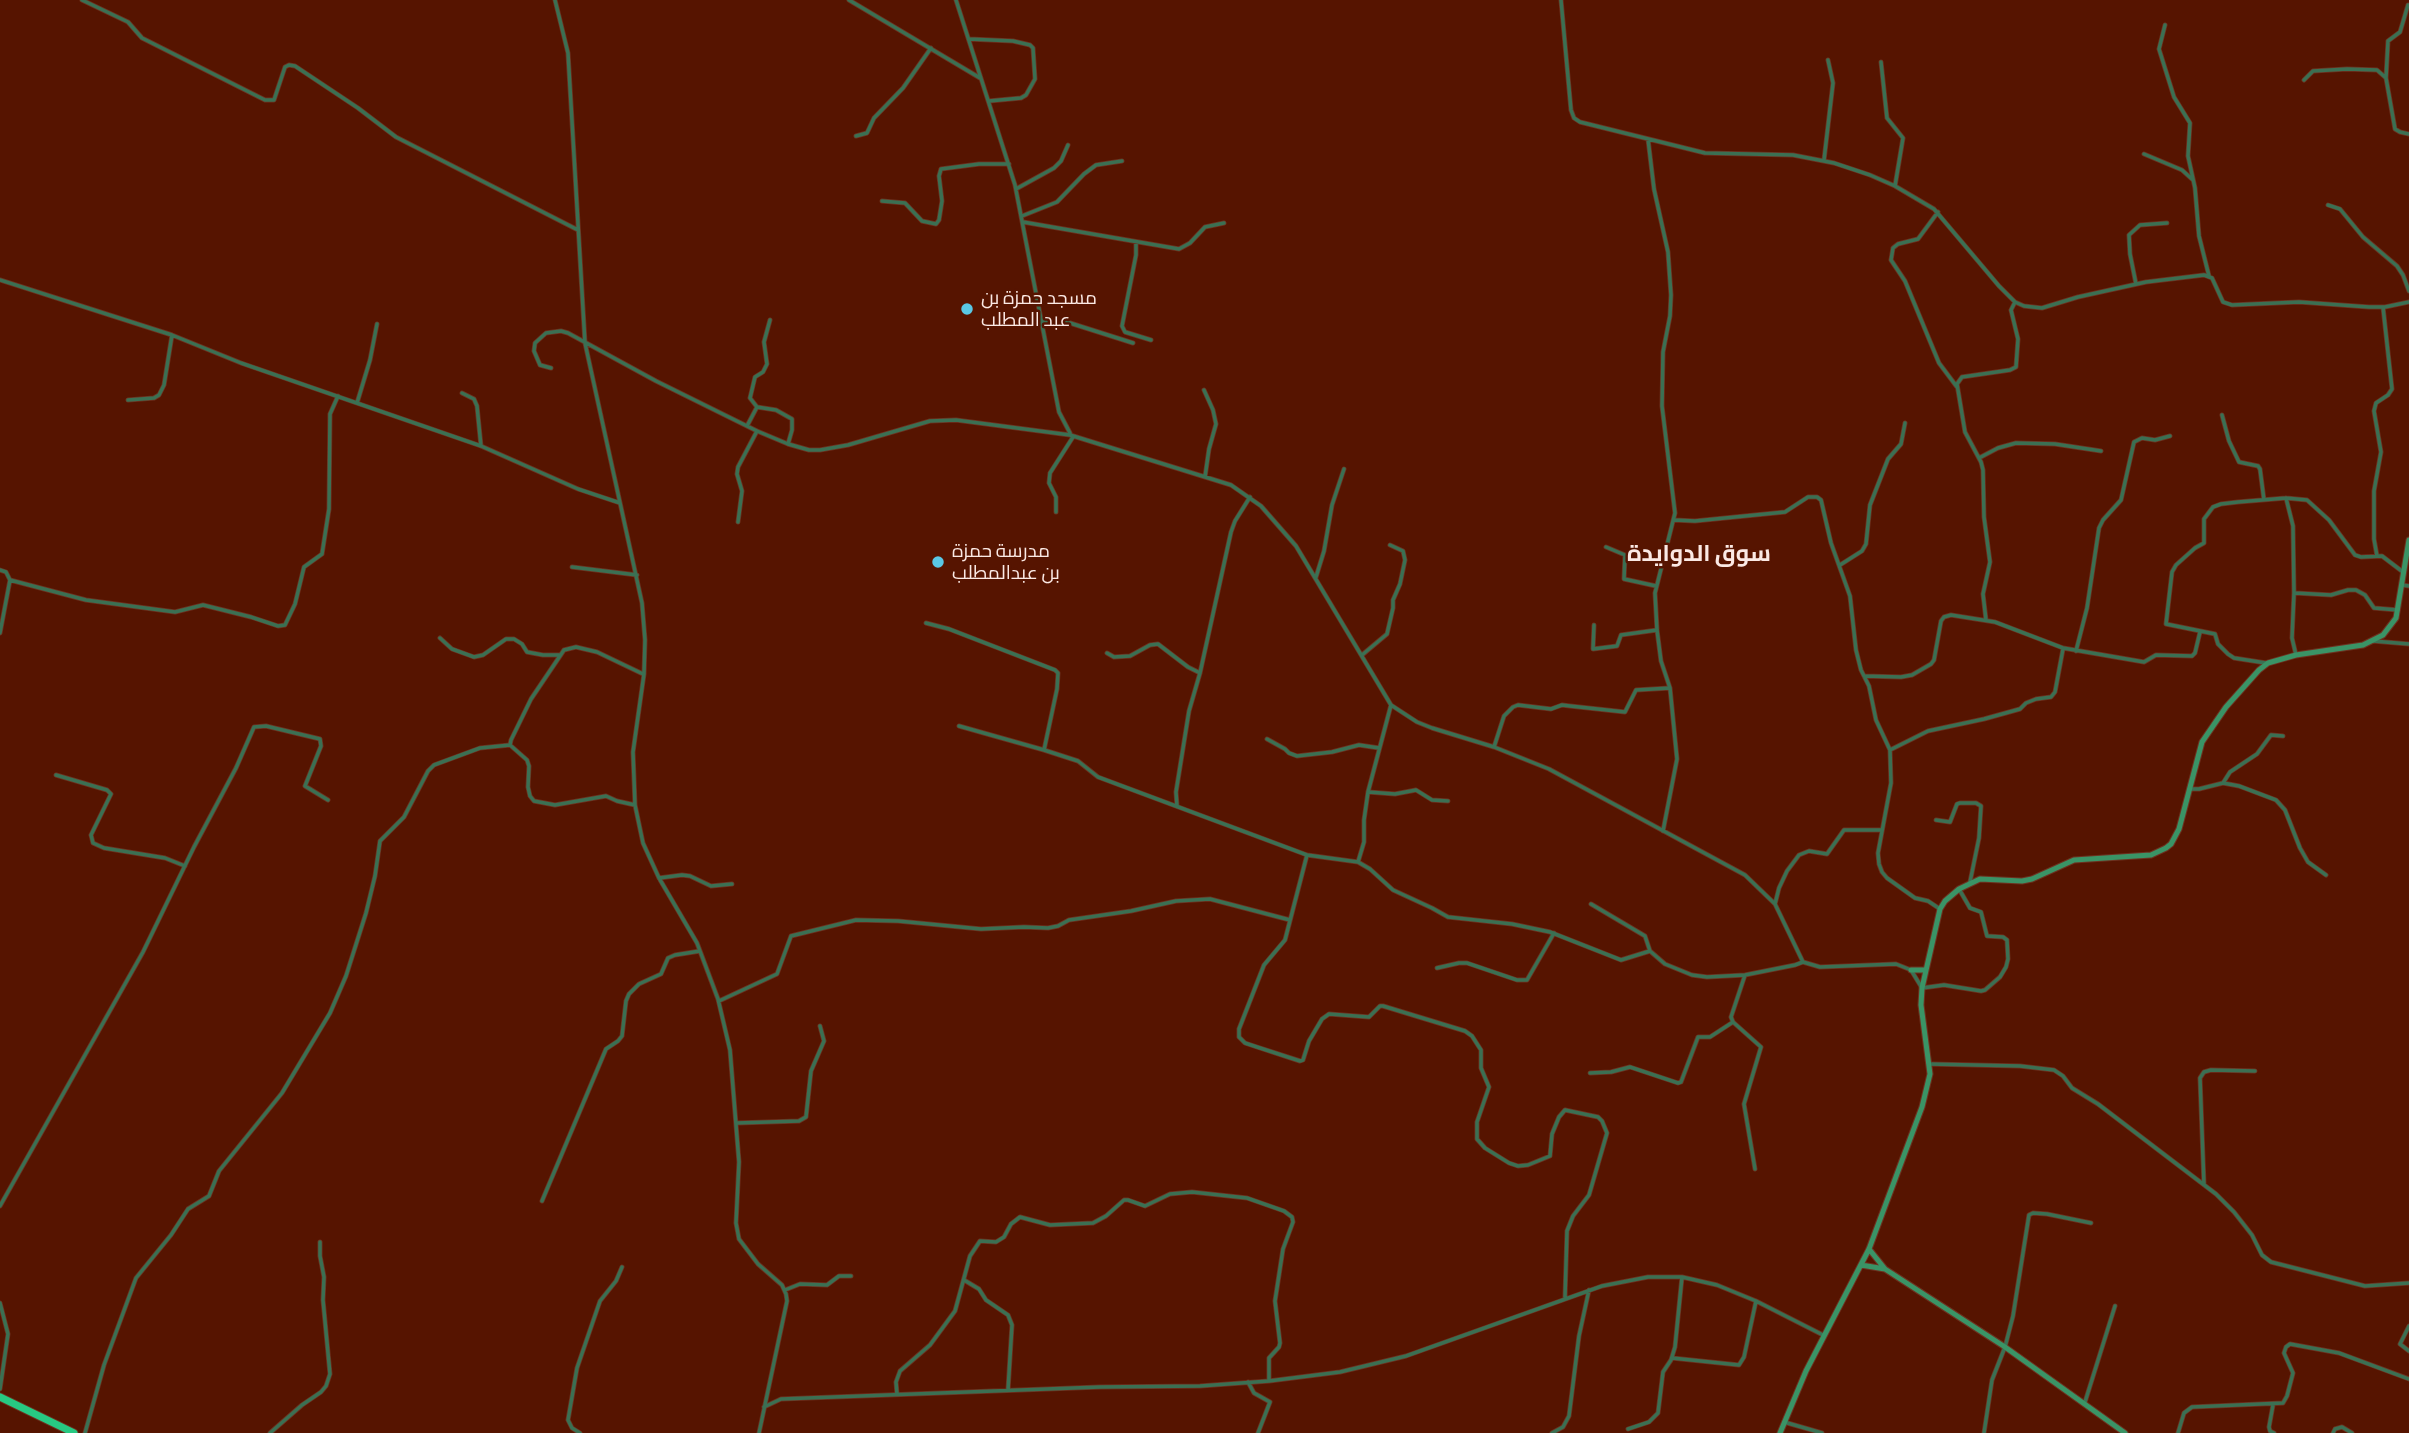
<!DOCTYPE html>
<meta charset="utf-8">
<style>
body{margin:0}
canvas{display:block;background:#561400}
</style>
<canvas width="2409" height="1433"></canvas>
<script>
const c = document.querySelector('canvas').getContext('2d');
c.lineJoin = 'round';
const shape = rows => new Path2D(rows.map(r => 'M' + r).join(''));
function trace(path, color, width, dash) { c.strokeStyle = color; c.lineWidth = width; c.lineCap = dash ? 'butt' : 'round'; c.setLineDash(dash || []); c.stroke(path); }
function write(font, color, halo, rows, align = 'center') {
  c.font = font + ' Commissioner,Cairo,sans-serif'; c.lineWidth = 5; c.setLineDash([]); c.textBaseline = 'middle'; c.strokeStyle = halo; c.fillStyle = color; for (const [text, x, y, turn = 0] of rows) {
    c.save(); c.translate(x, y); c.rotate((+turn || 0) * Math.PI / 180); c.textAlign = isNaN(turn) ? turn : align; if (halo) c.strokeText(text, 0, 0); c.fillText(text, 0, 0); c.restore();
  }
}
const street = shape([
 [82,0,128,22,142,38,265,100,274,100,285,67,289,65,295,66,358,108,396,137,578,230],
 [555,0,568,53,585,343,642,603,645,640,644,674,633,752,635,805,643,843,659,878,697,943,718,999,730,1050,739,1162,736,1223,739,1239,758,1264,782,1285,786,1294,787,1301,759,1433],
 [849,0,980,78],
 [956,0,1015,185,1059,412,1070,433],
 [1561,0,1571,110,1574,118,1580,122,1705,153,1793,155,1834,163,1870,175,1895,186,1934,209,1999,286,2015,302,2024,306,2042,308,2078,297,2146,282,2204,275,2212,278,2223,302,2232,305,2299,302,2369,307,2385,307,2409,302],
 [2408,5,2400,32,2388,41,2386,78,2395,129,2400,132,2409,134],
 [2165,25,2159,49,2174,97,2190,123,2188,156,2195,188,2199,236,2209,276],
 [969,39,1013,41,1030,45,1033,48,1035,79,1026,95,1021,98,989,101],
 [1881,62,1887,118,1903,138,1895,186],
 [2304,80,2313,71,2347,69,2377,70,2386,78],
 [856,136,867,133,874,118,903,88,931,48],
 [1648,139,1654,189,1668,252,1671,295,1670,316,1663,352,1662,406,1675,513,1655,593,1657,630,1661,661,1670,688,1677,759,1663,831],
 [2144,154,2182,170,2193,180],
 [1824,160,1833,83,1828,60],
 [1016,189,1054,168,1061,161,1068,145],
 [882,201,905,203,922,221,936,224,939,220,942,201,939,176,941,169,979,164,1009,164],
 [2328,205,2340,209,2363,237,2397,266,2403,275,2409,291],
 [1938,212,1918,239,1898,244,1893,248,1891,260,1905,281,1939,363,1957,387],
 [1022,216,1057,202,1084,174,1096,165,1122,161],
 [1023,222,1179,249,1190,243,1205,227,1224,223],
 [1136,242,1136,255,1122,326,1125,332,1151,340],
 [0,280,172,335,241,363,481,446,578,489,620,503],
 [2136,284,2130,254,2129,235,2140,225,2167,223],
 [770,320,764,342,767,364,763,372,755,377,750,398,757,407,776,410,792,419,792,430,788,444],
 [1041,321,1070,323,1133,343],
 [551,368,540,365,534,351,535,343,546,333,561,331,568,333,656,381,757,431,788,444,809,450,820,450,848,445,930,421,956,420,1070,435,1231,485,1261,506,1296,546,1391,705,1417,722,1432,728,1494,747,1549,769,1745,875,1775,904,1803,962,1820,967,1896,964,1911,970,1922,988,1944,985,1981,991,1985,990,2000,977,2006,967,2008,959,2007,940,2003,937,1987,936,1981,912,1970,908,1959,889],
 [1204,390,1213,410,1216,424,1209,449,1205,477],
 [462,393,474,399,477,406,481,446],
 [128,400,154,398,159,395,164,385,172,335],
 [357,403,370,360,377,324],
 [2222,415,2229,441,2239,462,2258,466,2260,469,2264,500],
 [747,426,757,407],
 [1979,458,1998,448,2016,443,2055,444,2101,451],
 [2286,498,2293,526,2294,593,2292,638,2296,655],
 [1056,512,1056,497,1049,483,1050,473,1073,437],
 [1674,520,1695,521,1785,512,1808,497,1817,497,1821,500,1831,543,1850,596,1856,650,1861,670,1869,686,1876,720,1890,750,1891,783,1878,853,1879,864,1882,872,1887,878,1915,898,1928,901,1940,909],
 [738,522,742,491,737,474,738,467,757,431],
 [1606,547,1625,555,1624,579,1656,586],
 [2377,556,2374,539,2374,491,2381,452,2374,411,2376,403,2388,395,2392,389,2383,307],
 [1840,565,1862,551,1866,544,1870,505,1888,459,1901,444,1905,423],
 [572,567,637,575],
 [0,570,6,572,10,580,86,600,175,612,203,605,251,617,278,626,285,625,295,604,304,567,322,554,329,509,330,414,338,396],
 [1316,577,1324,551,1332,505,1344,469],
 [2402,585,2409,586],
 [2295,593,2331,595,2348,590,2356,590,2365,595,2374,608,2398,610],
 [1986,620,1983,594,1990,562,1984,517,1983,470,1981,462,1965,432,1957,384,1962,377,2010,370,2016,367,2018,339,2011,310,2015,302],
 [926,623,949,629,1055,670,1058,673,1057,689,1044,750,1078,761,1098,777,1307,855,1358,862,1370,869,1393,890,1432,908,1448,917,1512,924,1550,932,1621,960,1650,951],
 [1594,625,1593,649,1617,646,1621,635,1657,630],
 [0,633,10,580],
 [440,638,452,649,474,657,483,655,506,639,514,639,522,644,527,652,543,655,559,655],
 [2373,641,2409,644],
 [2076,651,2087,608,2099,528,2103,520,2121,500,2134,442,2142,438,2155,440,2170,436],
 [1107,653,1114,657,1130,656,1150,645,1158,644,1188,667,1200,673],
 [1362,655,1387,634,1393,608,1393,600,1400,584,1405,560,1403,551,1390,545],
 [2266,663,2234,658,2228,654,2218,644,2215,634,2166,624,2172,572,2176,565,2195,548,2204,543,2204,519,2213,507,2221,504,2238,502,2286,498,2307,500,2329,520,2355,555,2361,557,2382,556,2403,572],
 [1864,676,1901,677,1912,675,1931,664,1934,660,1941,621,1944,617,1951,615,1995,622,2063,648,2144,662,2156,655,2192,656,2195,653,2200,632],
 [959,726,1044,750],
 [1267,739,1285,749,1289,753,1297,756,1332,752,1359,745,1379,748],
 [1494,747,1504,716,1513,707,1518,705,1551,709,1562,705,1570,706,1625,712,1636,690,1670,688],
 [1890,750,1928,731,1984,719,2020,709,2026,703,2036,699,2051,697,2055,692,2063,649],
 [56,775,107,790,111,794,91,835,93,843,104,848,165,858,185,866],
 [2223,783,2230,772,2257,754,2271,735,2283,736],
 [2189,789,2199,789,2223,783,2239,786,2276,800,2285,810,2300,848,2308,862,2326,875],
 [1368,792,1395,794,1416,790,1432,800,1448,801],
 [635,805,617,801,606,796,555,805,534,801,530,796,528,787,529,766,527,760,510,745,511,740,531,699,564,650,576,647,597,652,643,674],
 [1177,806,1176,792,1189,711,1200,673,1231,532,1235,521,1250,497],
 [1936,820,1950,822,1957,804,1960,803,1976,803,1981,806,1979,838,1970,882],
 [1307,855,1285,940,1264,965,1239,1029,1239,1037,1245,1043,1257,1047,1300,1061,1303,1060,1309,1041,1322,1019,1329,1014,1369,1017,1380,1006,1383,1006,1465,1031,1472,1036,1481,1050,1481,1068,1489,1087,1477,1122,1477,1139,1485,1148,1509,1163,1518,1166,1528,1165,1550,1156,1552,1134,1559,1117,1565,1110,1598,1117,1602,1121,1607,1133,1589,1195,1573,1216,1567,1231,1565,1297],
 [1358,862,1364,842,1364,820,1368,792,1391,705],
 [659,878,682,875,690,876,711,886,732,884],
 [1591,904,1645,936,1650,951,1665,964,1692,975,1707,977,1745,975,1795,965,1803,962],
 [1775,904,1779,888,1787,871,1799,855,1809,851,1827,854,1844,830,1882,830],
 [1437,968,1459,963,1467,963,1517,980,1527,980,1554,933],
 [1745,975,1731,1017,1733,1022,1761,1047,1744,1104,1755,1169],
 [719,1001,777,974,791,936,856,920,898,921,981,929,1024,927,1048,928,1058,926,1069,920,1131,911,1176,901,1210,899,1290,920],
 [1929,1064,2020,1066,2054,1070,2063,1076,2072,1088,2098,1104,2216,1194,2234,1212,2252,1235,2262,1255,2271,1262,2365,1286,2409,1283],
 [1590,1073,1611,1072,1630,1067,1678,1083,1681,1082,1698,1037,1710,1037,1733,1022],
 [737,1123,799,1121,806,1117,811,1071,824,1041,820,1026],
 [2204,1185,2200,1078,2204,1072,2211,1070,2255,1071],
 [542,1201,606,1049,618,1041,622,1036,626,1001,629,994,639,984,661,974,668,958,675,955,700,951],
 [0,1206,143,952,194,847,236,768,254,727,266,726,320,739,321,746,305,786,328,800],
 [964,1280,979,1289,986,1300,1008,1315,1012,1325,1008,1390],
 [785,1290,800,1284,827,1285,839,1276,851,1276],
 [0,1303,8,1334,0,1389],
 [2409,1326,2400,1344,2409,1351],
 [1672,1358,1739,1365,1744,1357,1756,1301],
 [1248,1382,1254,1393,1270,1402,1258,1433],
 [897,1394,896,1382,900,1371,930,1345,955,1311,970,1256,980,1241,996,1242,1004,1237,1011,1224,1020,1217,1050,1225,1093,1223,1106,1216,1124,1200,1128,1200,1145,1206,1170,1194,1192,1192,1247,1198,1284,1211,1292,1217,1293,1222,1283,1249,1275,1301,1280,1343,1279,1347,1269,1358,1269,1381],
 [2085,1402,2115,1306],
 [2273,1405,2269,1427,2270,1431,2274,1433],
 [764,1407,781,1399,1100,1387,1200,1386,1269,1381,1340,1372,1406,1356,1602,1286,1648,1277,1682,1277,1717,1285,1756,1301,1823,1335],
 [1784,1422,1822,1433],
 [1628,1429,1649,1422,1658,1413,1663,1372,1671,1360,1675,1347,1682,1277],
 [85,1433,104,1365,136,1278,171,1235,188,1209,209,1196,219,1171,282,1093,330,1013,346,976,366,913,375,876,380,841,404,817,428,771,434,765,480,748,510,745],
 [270,1433,302,1405,321,1392,326,1386,330,1374,323,1300,324,1277,320,1256,320,1242],
 [580,1433,572,1428,568,1420,577,1368,600,1301,616,1281,622,1267],
 [1552,1433,1563,1427,1569,1416,1579,1336,1589,1290],
 [1984,1433,1992,1380,2005,1347,2013,1316,2029,1215,2033,1213,2047,1214,2091,1223],
 [2178,1433,2184,1413,2192,1407,2283,1403,2287,1396,2293,1373,2284,1353,2286,1347,2290,1344,2339,1353,2409,1379],
 [2333,1433,2335,1429,2342,1427,2352,1433]
]);
const secondary = shape([
 [1911,970,1926,970],
 [1869,1249,1885,1269,2005,1347,2125,1433],
 [1861,1265,1885,1269],
 [1780,1433,1806,1371,1869,1249,1922,1107,1930,1074,1921,1005,1922,988,1940,909,1945,901,1959,889,1980,879,2022,881,2032,879,2074,860,2151,855,2166,848,2171,844,2179,829,2202,742,2226,707,2259,670,2268,663,2296,655,2363,645,2383,635,2396,618,2409,540]
]);
const highway = shape([
 [0,1397,74,1433]
]);
const markers = [
 [967,309,7,"#5ac8e5"],
 [938,562,7,"#5ac8e5"]
];
const poiNames = [
 ["مسجد حمزة بن",981,298],
 ["عبد المطلب",981,320],
 ["مدرسة حمزة",952,551],
 ["بن عبدالمطلب",952,573]
];
const quarterNames = [
 ["سوق الدوايدة",1699,553]
];
trace(street, '#6d3220', 5);
trace(secondary, '#6d3220', 7);
trace(highway, '#6d3220', 9);
trace(street, '#3b7053', 3.5);
trace(secondary, '#3a9466', 5);
trace(highway, '#27c982', 7);
for (const [x, y, r, color] of markers) { const dot = new Path2D(); dot.arc(x, y, r, 0, 2 * Math.PI); c.fillStyle = color; c.fill(dot); trace(dot, '#561400', 2.5); }
write('19px', '#fbe9e4', '#561400', poiNames, 'left');
write('bold 23px', '#fbe9e4', '#561400', quarterNames);
</script>
